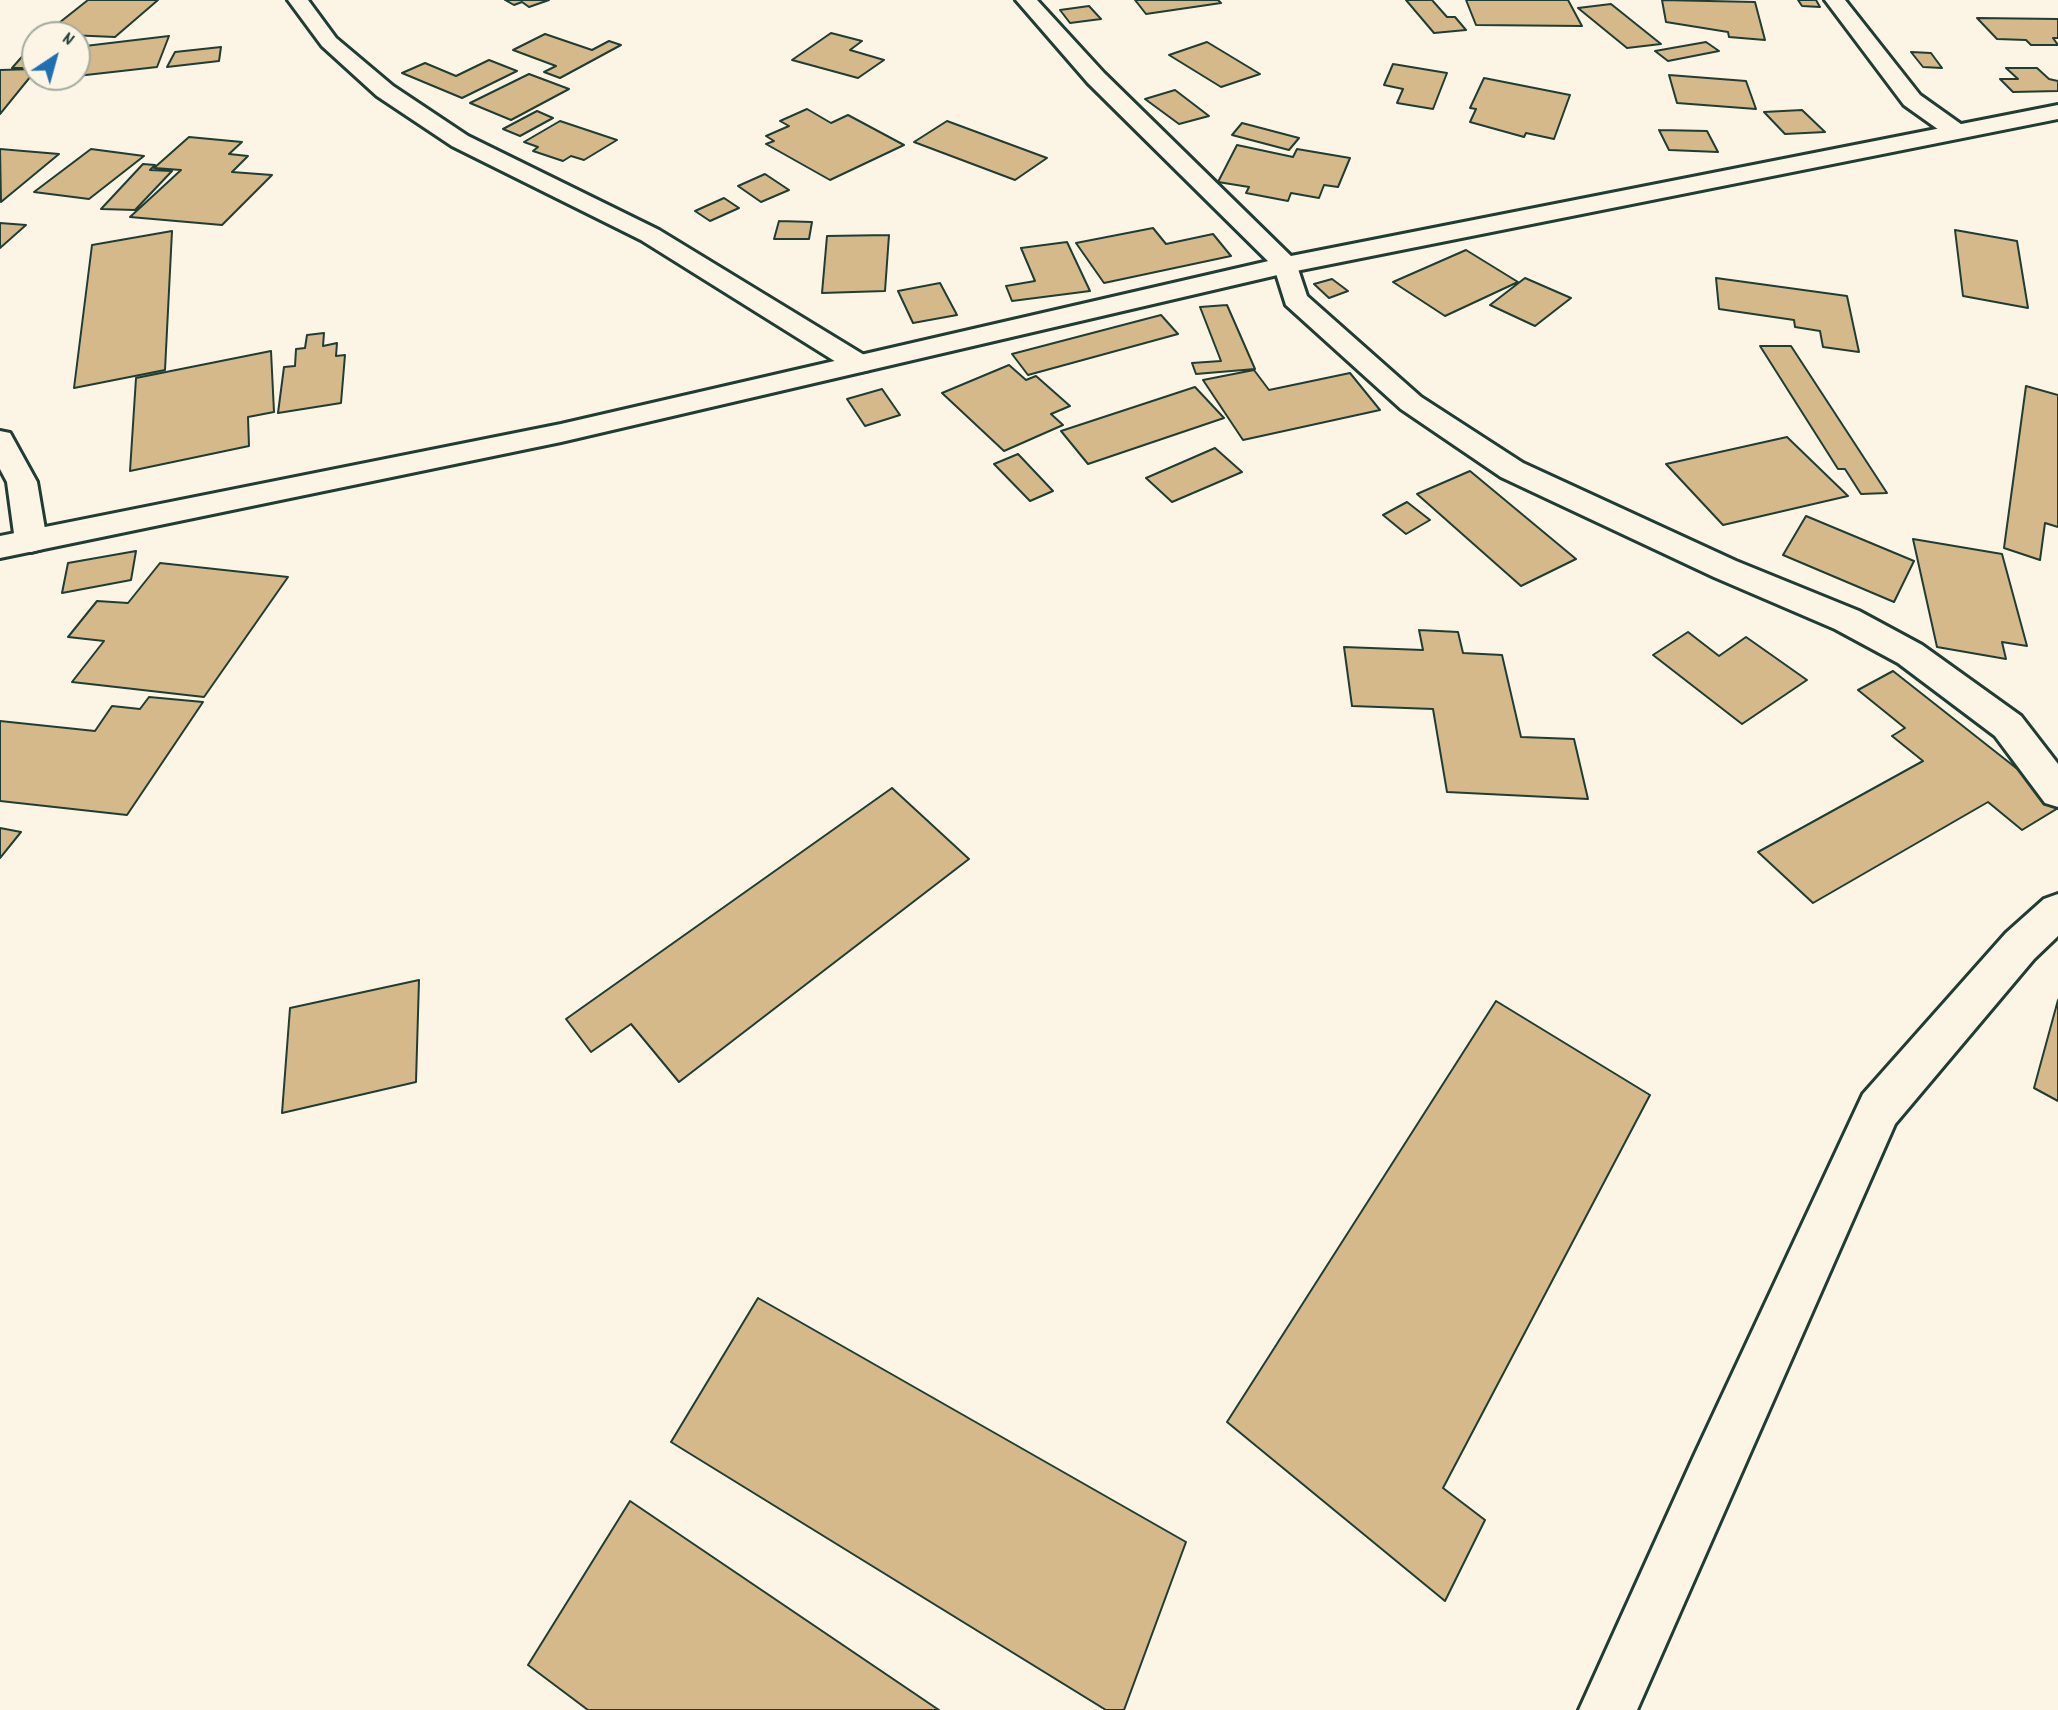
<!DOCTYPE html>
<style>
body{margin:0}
#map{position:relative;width:2058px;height:1710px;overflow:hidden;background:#fcf5e5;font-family:Dekko,sans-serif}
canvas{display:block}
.north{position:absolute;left:21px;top:21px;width:70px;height:70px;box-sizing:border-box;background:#fcf5e5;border:2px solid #a4ab9e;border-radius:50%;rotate:36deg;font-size:19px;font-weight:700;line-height:28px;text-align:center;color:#1f3d34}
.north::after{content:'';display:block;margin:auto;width:24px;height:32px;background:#1f6fb2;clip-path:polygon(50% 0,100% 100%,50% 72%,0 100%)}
</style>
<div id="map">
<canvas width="2058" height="1710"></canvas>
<div class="north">N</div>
</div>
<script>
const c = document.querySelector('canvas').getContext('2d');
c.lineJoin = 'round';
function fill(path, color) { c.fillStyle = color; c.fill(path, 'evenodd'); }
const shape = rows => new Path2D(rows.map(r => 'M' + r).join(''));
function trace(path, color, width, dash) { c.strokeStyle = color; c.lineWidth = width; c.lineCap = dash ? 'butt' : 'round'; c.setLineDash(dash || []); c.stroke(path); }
const building = shape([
 [88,0,158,0,115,37,45,34,88,0],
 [505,0,549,0,529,7,522,2,514,5,505,0],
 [1135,0,1218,0,1221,3,1146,14,1135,0],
 [1406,0,1432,0,1447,17,1455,17,1466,30,1434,33,1406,0],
 [1466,0,1568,0,1582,26,1476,25,1466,0],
 [1662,0,1755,2,1765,40,1729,37,1728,32,1666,22,1662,0],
 [1798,0,1816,0,1820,7,1802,6,1798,0],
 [1611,4,1661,44,1627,48,1578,8,1611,4],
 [1089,6,1101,19,1070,23,1060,10,1089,6],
 [1977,18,2058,19,2058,38,2053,38,2058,45,2031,45,2026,40,1997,39,1977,18],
 [831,33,862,41,850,50,884,60,858,78,792,60,831,33],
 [545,34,592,50,609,41,621,45,560,78,544,72,556,66,513,50,545,34],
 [169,36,157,67,77,76,77,67,85,46,169,36],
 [35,42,35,68,12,68,35,42],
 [1207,42,1260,74,1221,87,1169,55,1207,42],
 [1706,42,1719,51,1668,61,1655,51,1706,42],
 [221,47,219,61,167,67,175,52,221,47],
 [1911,52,1931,53,1942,68,1923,67,1911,52],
 [489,60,517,71,462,98,402,73,425,63,456,76,489,60],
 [1393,64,1447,73,1433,109,1397,103,1403,89,1384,85,1393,64],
 [2006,68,2037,68,2049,79,2058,81,2058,91,2013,92,2000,79,2018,79,2006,68],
 [35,69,35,71,0,114,0,70,35,69],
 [529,74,569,89,511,120,470,103,529,74],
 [1669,75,1746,81,1756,109,1677,103,1669,75],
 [1484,78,1570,95,1554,139,1526,133,1524,137,1470,122,1476,109,1470,108,1484,78],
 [1175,90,1209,116,1179,124,1145,99,1175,90],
 [807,109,831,123,848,115,904,145,830,180,766,144,774,141,766,136,789,126,780,121,807,109],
 [1802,110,1825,132,1785,134,1764,112,1802,110],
 [537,111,553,118,520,136,503,129,537,111],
 [560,121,617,140,584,160,571,156,563,161,533,151,538,147,524,142,560,121],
 [947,121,1047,158,1015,180,914,142,947,121],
 [1242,123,1299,138,1289,150,1232,135,1242,123],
 [1659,130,1707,131,1718,152,1669,150,1659,130],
 [189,137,242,142,229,154,248,156,232,172,272,175,222,225,130,217,181,170,154,168,189,137],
 [1237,145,1293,157,1297,149,1350,158,1338,187,1324,185,1319,198,1291,193,1288,201,1246,193,1249,187,1218,182,1237,145],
 [0,149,59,154,1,202,0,149],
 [91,149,144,156,89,199,34,192,91,149],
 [143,164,155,165,150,170,172,171,135,210,101,209,143,164],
 [765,174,789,190,761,202,738,186,765,174],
 [724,198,739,208,710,221,695,211,724,198],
 [779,221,812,222,809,239,774,239,779,221],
 [0,223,26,225,0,248,0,223],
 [1153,228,1166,244,1213,234,1231,256,1104,283,1076,243,1153,228],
 [1955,230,2017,241,2028,308,1963,296,1955,230],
 [172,231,165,370,74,388,92,245,172,231],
 [889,235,885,291,822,293,827,236,889,235],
 [1067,242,1090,291,1012,301,1006,286,1035,281,1021,248,1067,242],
 [1466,250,1518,282,1445,316,1393,282,1466,250],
 [1525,278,1571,298,1535,326,1490,305,1525,278],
 [1716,278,1847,296,1859,352,1823,347,1820,331,1795,327,1794,320,1719,309,1716,278],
 [1332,279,1348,291,1329,298,1314,284,1332,279],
 [940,283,957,315,913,323,898,291,940,283],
 [1227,305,1255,369,1196,374,1192,363,1221,361,1200,307,1227,305],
 [1161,315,1178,334,1028,375,1012,354,1161,315],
 [324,333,323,346,337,343,336,356,345,355,341,403,278,413,284,367,295,366,296,349,305,348,307,335,324,333],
 [1760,346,1791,346,1887,493,1861,494,1845,469,1838,469,1760,346],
 [271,351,274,412,248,417,249,446,130,471,136,378,271,351],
 [1009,365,1026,380,1036,376,1070,406,1051,414,1063,425,1004,451,942,393,1009,365],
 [1254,370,1269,390,1350,373,1380,410,1243,440,1203,380,1254,370],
 [2026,386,2058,395,2058,527,2045,523,2040,560,2004,548,2026,386],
 [1195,387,1224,418,1088,464,1061,431,1195,387],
 [882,389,900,415,865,426,847,399,882,389],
 [1787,437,1848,496,1723,525,1666,464,1787,437],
 [1215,448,1242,472,1172,502,1146,478,1215,448],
 [1018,454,1053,491,1030,501,994,464,1018,454],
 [1470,471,1576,559,1521,586,1417,494,1470,471],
 [1407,502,1430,520,1406,534,1383,515,1407,502],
 [1806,516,1914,561,1894,602,1783,555,1806,516],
 [1913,539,2002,554,2027,646,2002,642,2006,659,1937,647,1913,539],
 [136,551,131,580,62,593,68,563,136,551],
 [160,563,288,577,204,697,72,682,104,641,68,637,97,601,128,603,160,563],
 [1419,630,1458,632,1463,653,1502,655,1521,737,1574,739,1588,799,1447,792,1433,709,1352,706,1344,647,1423,650,1419,630],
 [1688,632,1719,656,1746,637,1807,680,1742,724,1653,655,1688,632],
 [1893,671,2058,801,2058,808,2022,830,1988,802,1813,903,1758,852,1923,761,1892,736,1905,728,1858,690,1893,671],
 [149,697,203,702,127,815,0,801,0,721,95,731,112,706,140,709,149,697],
 [892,788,969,859,679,1082,631,1024,591,1052,566,1019,892,788],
 [0,828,21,832,0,858,0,828],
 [419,980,416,1082,282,1113,290,1008,419,980],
 [2058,1000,2058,1101,2034,1088,2058,1000],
 [1496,1001,1650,1095,1443,1488,1485,1520,1445,1601,1227,1422,1496,1001],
 [758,1298,1186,1542,1124,1710,1106,1710,671,1442,758,1298],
 [630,1501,939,1710,588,1710,528,1665,630,1501]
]);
const street = shape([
 [288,0,308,0,336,38,393,86,468,136,659,230,869,358,873,364,869,370,859,372,849,370,641,240,452,146,377,96,322,46,288,0],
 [1016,0,1037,0,1104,73,1295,260,1307,296,1421,397,1523,463,1736,561,1859,611,1922,645,2021,716,2058,764,2058,807,2045,803,1995,736,1898,663,1835,629,1714,577,1501,477,1401,409,1286,305,1274,267,1088,83,1016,0],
 [1825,0,1845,0,1920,95,1965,127,1968,132,1965,137,1949,137,1904,105,1825,0],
 [0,431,10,433,37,482,47,541,42,549,31,552,20,549,15,541,7,482,0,469,0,431],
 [2058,894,2058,936,2034,959,1895,1124,1637,1710,1579,1710,1694,1456,1863,1094,2006,933,2044,899,2058,894]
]);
const secondary = shape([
 [2058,105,2058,119,1286,273,561,442,0,558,0,536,561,424,1286,257,2058,105]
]);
fill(building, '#d5b98a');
trace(building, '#1f3d34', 2);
trace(street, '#1f3d34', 6);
trace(secondary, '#1f3d34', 6);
fill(street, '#fcf5e5');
fill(secondary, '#fcf5e5');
</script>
